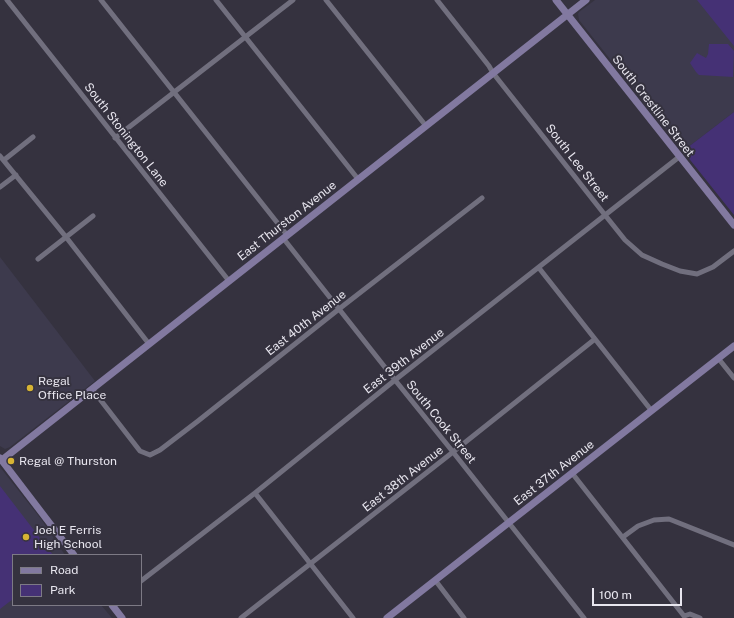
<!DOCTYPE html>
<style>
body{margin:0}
#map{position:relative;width:734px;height:618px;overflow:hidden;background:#35323f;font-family:"Public Sans",sans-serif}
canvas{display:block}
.legend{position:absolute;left:12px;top:554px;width:130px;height:52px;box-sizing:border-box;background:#35323f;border:1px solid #7d7a85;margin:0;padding:5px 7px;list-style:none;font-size:12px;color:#e8e6ef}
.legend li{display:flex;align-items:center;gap:8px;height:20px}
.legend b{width:20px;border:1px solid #7d7a85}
.scale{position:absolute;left:592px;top:588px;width:90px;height:18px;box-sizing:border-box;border:2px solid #e8e6ef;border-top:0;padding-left:5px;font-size:12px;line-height:14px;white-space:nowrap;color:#e8e6ef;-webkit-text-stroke:3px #35323f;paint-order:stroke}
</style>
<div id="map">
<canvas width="734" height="618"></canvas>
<ul class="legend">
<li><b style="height:5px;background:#8279a0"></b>Road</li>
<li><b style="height:11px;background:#453175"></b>Park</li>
</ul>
<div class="scale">100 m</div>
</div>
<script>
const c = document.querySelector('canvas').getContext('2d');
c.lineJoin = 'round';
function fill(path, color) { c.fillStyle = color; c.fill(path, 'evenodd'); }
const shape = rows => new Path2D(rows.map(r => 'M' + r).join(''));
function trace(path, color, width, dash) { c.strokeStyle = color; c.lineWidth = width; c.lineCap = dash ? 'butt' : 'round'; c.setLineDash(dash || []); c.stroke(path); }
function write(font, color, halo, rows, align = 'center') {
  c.font = font + ' "Public Sans",sans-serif'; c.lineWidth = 4; c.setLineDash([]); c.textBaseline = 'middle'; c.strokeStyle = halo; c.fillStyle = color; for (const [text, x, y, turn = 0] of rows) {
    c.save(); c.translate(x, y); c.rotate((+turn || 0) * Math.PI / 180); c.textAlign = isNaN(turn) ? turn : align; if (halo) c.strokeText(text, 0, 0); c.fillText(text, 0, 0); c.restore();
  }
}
const built = shape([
 [595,0,734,0,734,112,683,151,579,20,578,14,579,12],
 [0,257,95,381,10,447,5,449,0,446],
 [0,467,41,519,65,555,13,555,13,605,101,605,112,618,0,618]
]);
const green = shape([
 [697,0,734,0,734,46],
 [709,44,728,44,734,51,733,77,699,75,696,72,690,63,697,53,706,58,708,54],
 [734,112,734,215,683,151],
 [0,486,53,555,13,555,13,599,0,609]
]);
const street = shape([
 [7,0,229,281],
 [101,0,287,235],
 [216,0,358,179],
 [326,0,426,126],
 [437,0,489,66,493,73,605,215,625,240,642,255,662,264,680,271,697,274,713,267,734,251],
 [115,138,293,0],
 [0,156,66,237,149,344],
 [4,160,33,137],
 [0,187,16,175],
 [283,238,395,380,453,452,584,618],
 [38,259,93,216],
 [539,268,651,410],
 [718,358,734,378],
 [92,389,140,451,150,455,160,450,198,421,339,309,482,198],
 [572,473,684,616,690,614,700,618],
 [255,493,353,618],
 [623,537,638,526,654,520,669,519,734,545],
 [435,580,464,618],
 [141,581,255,493,395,380,679,157],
 [241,618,453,452,595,339]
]);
const secondary = shape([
 [556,0,734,225],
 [0,458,74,555],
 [2,460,586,0],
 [112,605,122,618],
 [387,618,734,346]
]);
const markers = [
 [30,388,4,"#d7b434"],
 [11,461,4,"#d7b434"],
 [26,537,4,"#d7b434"]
];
const streetNames = [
 ["South Crestline Street",653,106,52],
 ["South Stonington Lane",126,135,52],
 ["South Lee Street",577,163,52],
 ["East Thurston Avenue",287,221,-38],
 ["East 40th Avenue",306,323,-38],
 ["East 39th Avenue",404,361,-38],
 ["South Cook Street",441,422,51],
 ["East 37th Avenue",554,473,-38],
 ["East 38th Avenue",403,479,-38]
];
const poiNames = [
 ["Regal",38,381],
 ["Office Place",38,395],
 ["Regal @ Thurston",19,461],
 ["Joel E Ferris",34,530],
 ["High School",34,544]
];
fill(built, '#3d3a4d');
fill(green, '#453175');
trace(street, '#716f7e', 5);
trace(secondary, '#8279a0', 7);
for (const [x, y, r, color] of markers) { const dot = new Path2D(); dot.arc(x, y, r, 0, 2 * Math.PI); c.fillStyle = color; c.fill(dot); trace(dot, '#35323f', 1.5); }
write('12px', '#e8e6ef', '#35323f', streetNames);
write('12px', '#e8e6ef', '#35323f', poiNames, 'left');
</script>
